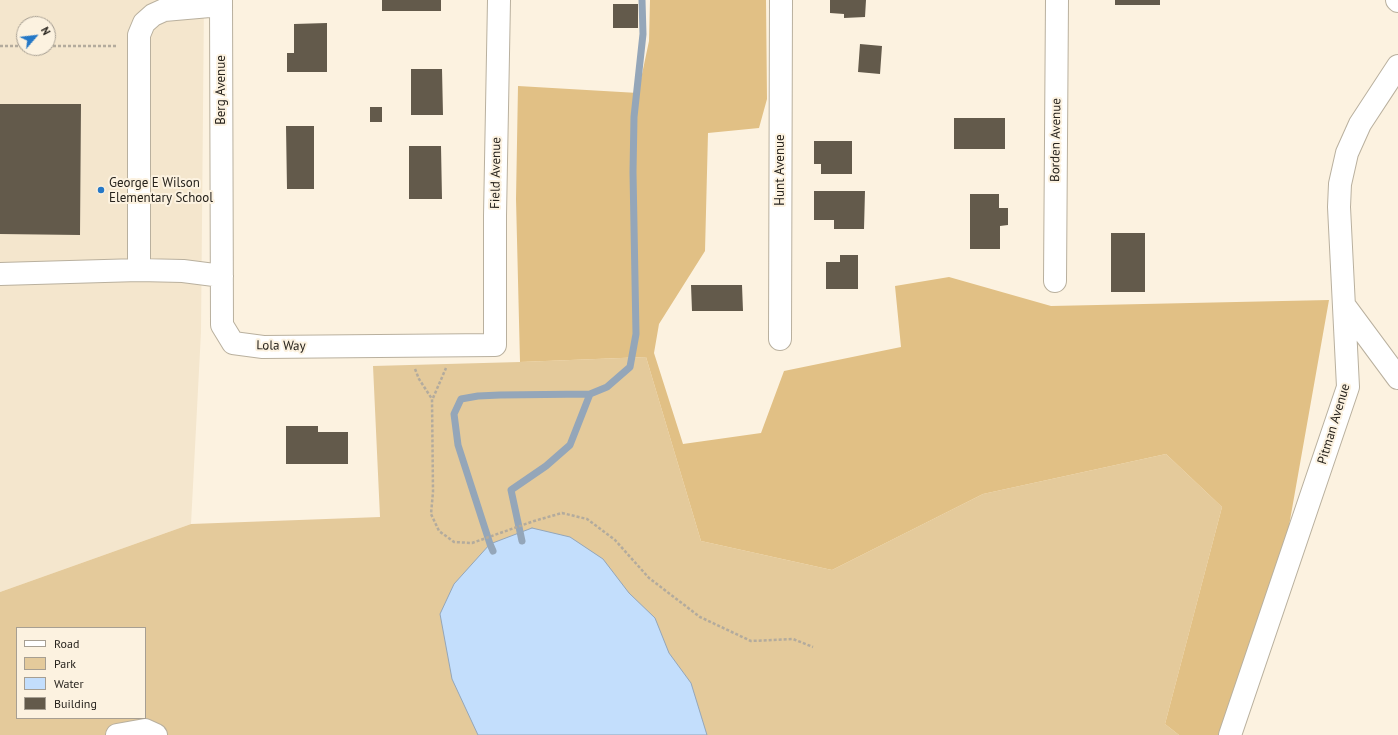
<!DOCTYPE html>
<style>
body{margin:0}
#map{position:relative;width:1398px;height:735px;overflow:hidden;background:#fcf2e0;font-family:"PT Sans",sans-serif}
canvas{display:block}
.legend{position:absolute;left:16px;top:627px;width:130px;height:92px;box-sizing:border-box;background:#fcf2e0;border:1px solid #a79f92;margin:0;padding:5px 7px;list-style:none;font-size:12px;color:#27231d}
.legend li{display:flex;align-items:center;gap:8px;height:20px}
.legend b{width:20px;border:1px solid #a79f92}
.north{position:absolute;left:16px;top:16px;width:40px;height:40px;box-sizing:border-box;background:#fcf2e0;border:1px solid #a79f92;border-radius:50%;rotate:62deg;font-size:11px;font-weight:700;line-height:16px;text-align:center;color:#27231d}
.north::after{content:'';display:block;margin:auto;width:14px;height:18px;background:#2578c7;clip-path:polygon(50% 0,100% 100%,50% 72%,0 100%)}
</style>
<div id="map">
<canvas width="1398" height="735"></canvas>
<ul class="legend">
<li><b style="height:5px;background:#fff"></b>Road</li>
<li><b style="height:11px;background:#e4ca9b"></b>Park</li>
<li><b style="height:11px;background:#c3defc"></b>Water</li>
<li><b style="height:11px;background:#635a4b"></b>Building</li>
</ul>
<div class="north">N</div>
</div>
<script>
const c = document.querySelector('canvas').getContext('2d');
c.lineJoin = 'round';
function fill(path, color) { c.fillStyle = color; c.fill(path, 'evenodd'); }
const shape = rows => new Path2D(rows.map(r => 'M' + r).join(''));
function trace(path, color, width, dash) { c.strokeStyle = color; c.lineWidth = width; c.lineCap = dash ? 'butt' : 'round'; c.setLineDash(dash || []); c.stroke(path); }
function write(font, color, halo, rows, align = 'center') {
  c.font = font + ' "PT Sans",sans-serif'; c.lineWidth = 4; c.setLineDash([]); c.textBaseline = 'middle'; c.strokeStyle = halo; c.fillStyle = color; for (const [text, x, y, turn = 0] of rows) {
    c.save(); c.translate(x, y); c.rotate((+turn || 0) * Math.PI / 180); c.textAlign = isNaN(turn) ? turn : align; if (halo) c.strokeText(text, 0, 0); c.fillText(text, 0, 0); c.restore();
  }
}
const built = shape([
 [0,0,204,0,201,332,191,524,0,592],
 [24,24,48,24,48,48,24,48]
]);
const green = shape([
 [646,357,701,541,832,570,983,494,1166,454,1222,507,1165,724,1179,735,0,735,0,592,191,524,380,517,373,366,520,362],
 [17,628,145,628,145,718,17,718]
]);
const forest = shape([
 [650,0,766,0,767,99,759,128,708,133,705,251,659,324,654,353,683,444,761,433,784,371,901,347,895,286,949,277,1051,306,1329,300,1281,571,1221,735,1179,735,1165,724,1222,507,1166,454,983,494,832,570,701,541,646,357,520,362,516,199,518,86,638,93,649,41]
]);
const water = shape([
 [532,528,570,537,603,559,629,593,655,618,669,653,691,683,707,735,478,735,452,679,440,614,454,584,490,544,532,528]
]);
const stream = shape([
 [522,541,511,490,546,466,570,445,590,394],
 [493,551,490,544,458,445,454,414,461,399,478,396,500,395,590,394,607,387,630,367,636,334,633,172,634,117,643,34,642,0]
]);
const building = shape([
 [382,0,441,0,441,11,382,11],
 [830,0,866,0,865,17,844,18,844,14,830,13],
 [1115,0,1160,0,1160,5,1115,5],
 [613,4,638,4,638,28,613,28],
 [327,23,327,72,287,72,287,53,294,53,294,24],
 [860,44,882,46,880,74,858,72],
 [411,69,442,69,443,115,411,115],
 [0,104,81,104,80,235,0,234],
 [370,107,382,107,382,122,370,122],
 [954,118,1005,118,1005,149,954,149],
 [286,126,314,126,314,189,287,189],
 [814,141,852,141,852,174,821,174,821,164,814,164],
 [409,146,441,146,442,199,409,199],
 [814,191,865,191,864,229,834,229,834,220,814,220],
 [970,194,999,194,999,208,1008,208,1008,225,1000,226,1000,249,970,249],
 [1111,233,1145,233,1145,292,1111,292],
 [840,255,858,255,858,289,826,289,826,262,840,262],
 [691,285,742,285,743,311,692,311],
 [286,426,318,426,318,432,348,432,348,464,286,464]
]);
const path = shape([
 [0,46,24,46],
 [48,46,117,46],
 [415,369,419,379,432,399,433,492,431,514,439,531,454,542,472,543,534,521,562,513,587,519,615,540,649,578,700,617,751,641,793,639,813,647],
 [433,398,446,368]
]);
const minor = shape([
 [221,0,222,325,233,343,263,347,495,345,495,216,499,0],
 [1397,0,1398,1],
 [139,270,139,35,144,23,153,15,164,10,221,5],
 [0,274,139,270,183,271,222,276],
 [1055,281,1057,0],
 [1344,305,1398,378],
 [780,339,781,0],
 [117,735,145,730,156,735],
 [1230,735,1348,387,1339,207,1340,184,1347,153,1360,124,1398,66]
]);
const markers = [
 [101,190,4,"#2578c7"]
];
const streetNames = [
 ["Berg Avenue",221,90,-90],
 ["Borden Avenue",1056,140,-89],
 ["Hunt Avenue",780,170,-90],
 ["Field Avenue",496,173,-89],
 ["Lola Way",281,346,1],
 ["Pitman Avenue",1334,424,-73]
];
const poiNames = [
 ["George E Wilson",109,183],
 ["Elementary School",109,198]
];
fill(built, '#f4e6cd');
fill(green, '#e4ca9b');
fill(forest, '#e1c085');
fill(water, '#c3defc');
trace(water, '#94a6b9', 1);
trace(stream, '#94a6b9', 7);
fill(building, '#635a4b');
trace(minor, '#b9b09e', 24);
trace(path, '#b3ab9d', 2.5, [3, 2]);
trace(minor, '#fff', 22);
for (const [x, y, r, color] of markers) { const dot = new Path2D(); dot.arc(x, y, r, 0, 2 * Math.PI); c.fillStyle = color; c.fill(dot); trace(dot, '#fcf2e0', 1.5); }
write('13px', '#27231d', '#fcf2e0', streetNames);
write('13px', '#27231d', '#fcf2e0', poiNames, 'left');
</script>
